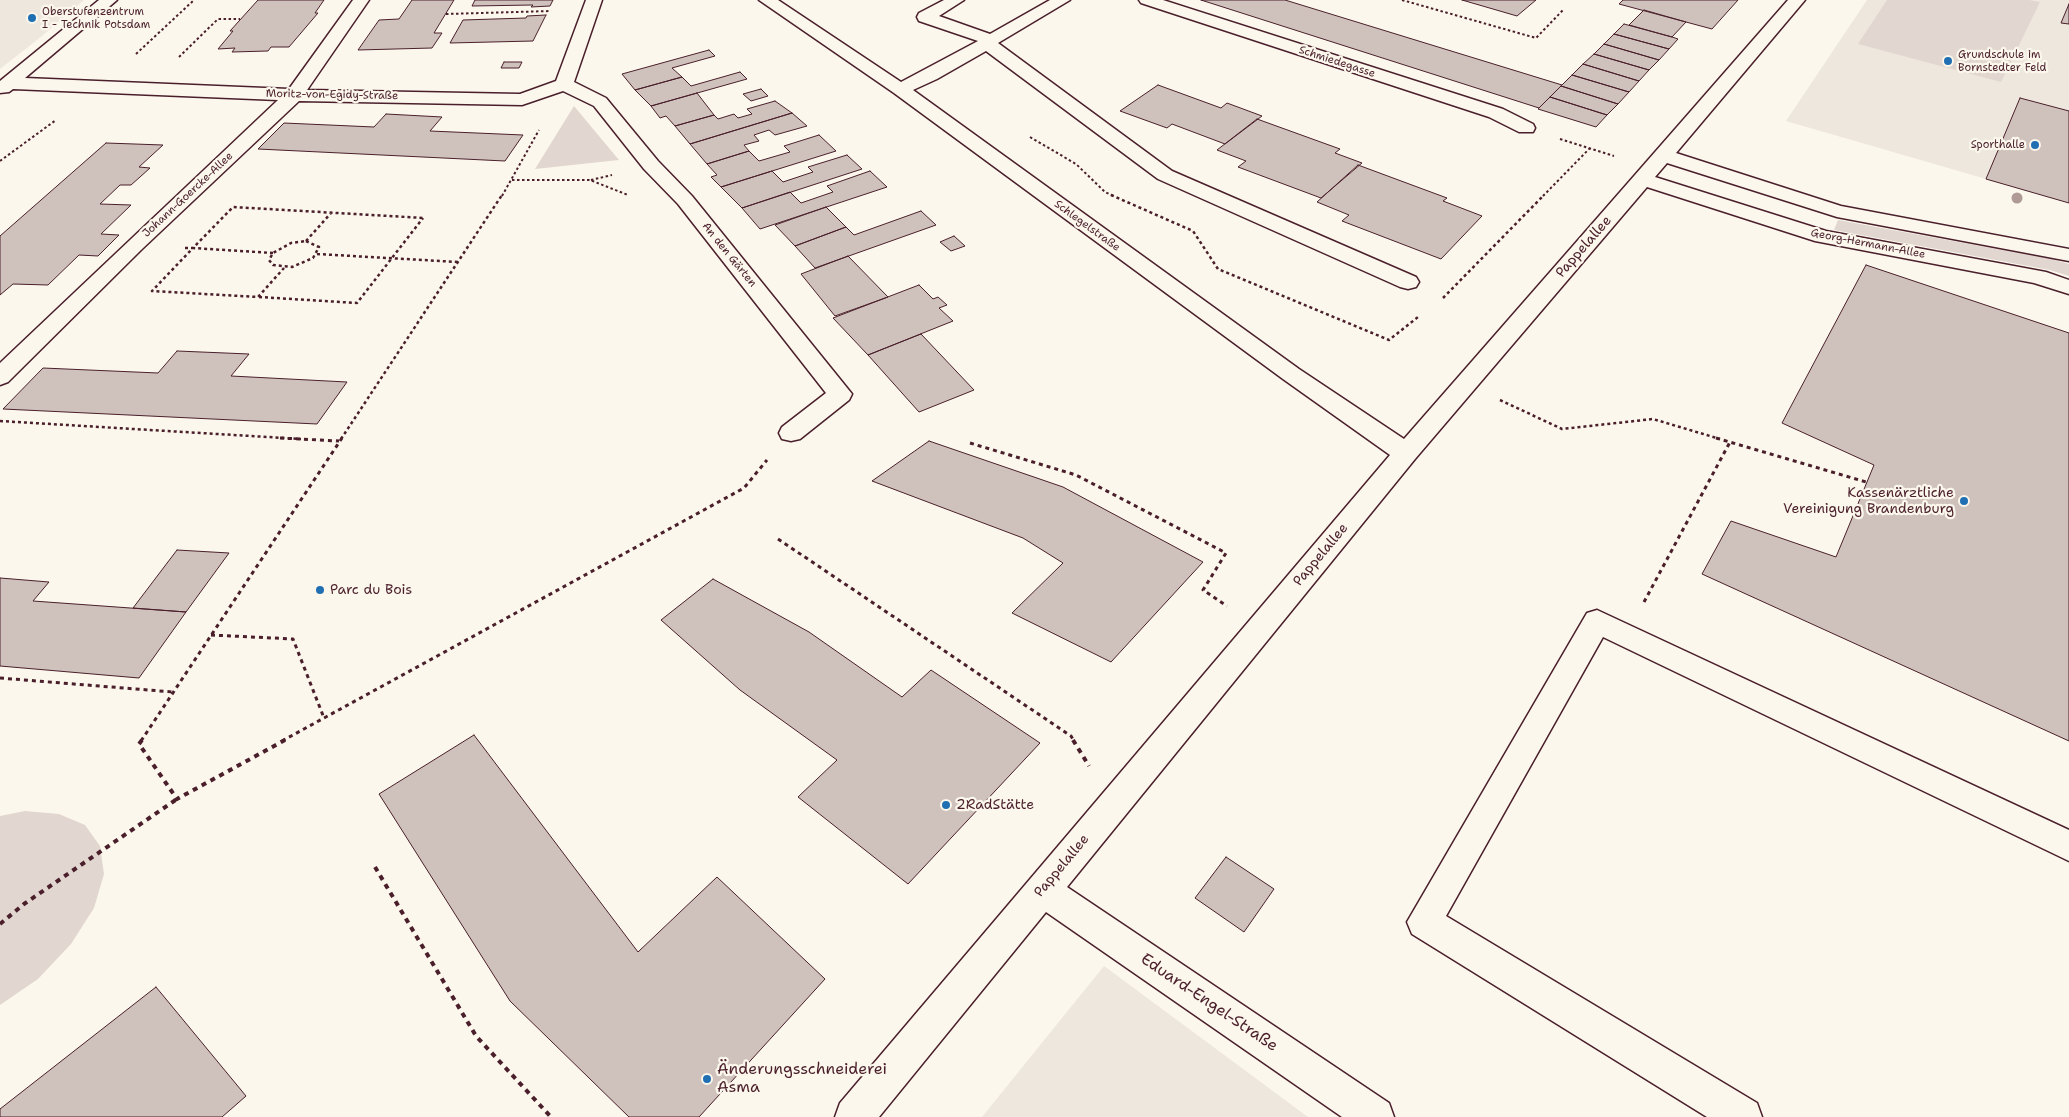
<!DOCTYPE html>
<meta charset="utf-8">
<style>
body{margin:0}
canvas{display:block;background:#fbf7ec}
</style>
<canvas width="2069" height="1117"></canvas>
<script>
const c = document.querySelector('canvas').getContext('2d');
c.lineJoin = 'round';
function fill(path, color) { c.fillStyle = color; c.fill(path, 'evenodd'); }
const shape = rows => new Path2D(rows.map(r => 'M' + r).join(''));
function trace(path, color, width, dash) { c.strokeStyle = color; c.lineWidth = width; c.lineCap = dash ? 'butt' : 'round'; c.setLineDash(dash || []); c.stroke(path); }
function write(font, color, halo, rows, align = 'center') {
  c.font = font + ' "Shantell Sans",sans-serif'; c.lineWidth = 4.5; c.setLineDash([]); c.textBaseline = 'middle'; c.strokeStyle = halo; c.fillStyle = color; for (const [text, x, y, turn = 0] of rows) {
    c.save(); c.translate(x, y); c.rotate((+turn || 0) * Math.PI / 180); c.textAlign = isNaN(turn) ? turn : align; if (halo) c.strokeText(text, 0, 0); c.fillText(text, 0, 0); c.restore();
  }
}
const built = shape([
 [0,0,84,0,42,36,0,69],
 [1867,0,2069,0,2069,203,1786,121],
 [1104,966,1308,1117,982,1117]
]);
const green = shape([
 [1887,0,2029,0,2040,2,2001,82,1858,44],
 [574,106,619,160,535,169],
 [1838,220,2051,259,2069,264,2069,276,2050,270,1834,230],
 [25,811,59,814,85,825,100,846,104,874,94,908,71,944,38,979,0,1005,0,816]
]);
const building = shape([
 [258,0,324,0,315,13,318,13,289,47,271,47,268,51,232,52,235,48,218,49,233,31,230,31,258,0],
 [412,0,454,0,434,33,442,33,432,48,358,50,379,20,399,19,412,0],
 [475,0,553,0,550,6,531,7,533,5,472,6,475,0],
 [1201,0,1285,0,1562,85,1539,108,1201,0],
 [1462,0,1536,0,1517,16,1462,0],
 [1623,0,1738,0,1712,29,1619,4,1623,0],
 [2069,4,2069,24,2061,23,2069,4],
 [1644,10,1686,22,1672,37,1629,25,1644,10],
 [546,15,533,41,450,43,463,20,526,18,527,16,546,15],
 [1624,24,1672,37,1678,39,1669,49,1614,34,1624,24],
 [1614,34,1669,49,1659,60,1604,44,1614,34],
 [1604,44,1659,60,1649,70,1594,54,1604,44],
 [709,50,715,56,672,68,682,77,635,90,622,74,709,50],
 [1594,54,1649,70,1639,81,1583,64,1594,54],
 [504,62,522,62,519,68,501,68,504,62],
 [1583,64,1639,81,1629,92,1572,75,1583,64],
 [740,72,747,79,651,106,635,90,682,77,691,86,740,72],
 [1572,75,1629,92,1618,104,1561,86,1572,75],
 [1158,85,1221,108,1227,103,1262,116,1225,144,1172,124,1167,128,1120,111,1158,85],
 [1561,86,1618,104,1607,115,1550,97,1561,86],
 [761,89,768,96,751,101,743,94,761,89],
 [697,93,714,115,675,126,666,116,660,118,651,106,697,93],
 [1550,97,1607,115,1596,127,1538,109,1550,97],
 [2020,98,2069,111,2069,203,1986,179,2020,98],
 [775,101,792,113,690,144,675,126,714,115,718,119,734,114,738,118,752,114,747,109,775,101],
 [792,113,807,126,775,135,769,130,754,135,759,141,744,145,749,151,707,164,690,144,792,113],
 [386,114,442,117,430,131,523,135,505,161,258,149,284,123,374,127,386,114],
 [1257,119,1340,149,1335,153,1362,163,1321,198,1238,167,1246,161,1217,150,1257,119],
 [819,135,836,151,721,187,711,177,717,175,707,164,749,151,759,161,790,152,784,146,819,135],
 [106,143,163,145,139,167,150,168,140,177,131,185,120,185,100,204,131,205,101,234,119,235,98,256,79,255,48,285,13,284,0,295,0,236,106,143],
 [847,155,862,169,742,208,721,187,772,171,783,182,813,172,808,167,847,155],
 [1358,165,1447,198,1443,201,1482,216,1441,259,1342,221,1349,215,1317,202,1358,165],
 [870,171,887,187,760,229,742,208,790,192,801,203,833,192,827,186,870,171],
 [826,207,846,227,795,246,775,225,826,207],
 [921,211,936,225,815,268,795,246,846,227,854,235,921,211],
 [954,236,965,246,951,251,940,242,954,236],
 [848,256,888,297,835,316,801,274,848,256],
 [1866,265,2069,333,2069,741,1702,574,1731,521,1836,557,1874,465,1782,423,1866,265],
 [919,285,933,299,938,297,947,305,939,308,953,321,868,355,833,318,919,285],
 [921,334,974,390,919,412,868,355,921,334],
 [177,351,249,354,231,376,347,382,317,424,3,409,43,368,158,373,177,351],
 [929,441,1063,487,1203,562,1111,662,1012,613,1063,563,1023,538,872,481,929,441],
 [177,550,229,553,186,612,133,608,177,550],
 [0,578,49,582,33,601,186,612,139,678,0,666,0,578],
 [713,579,809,632,902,697,931,670,1040,743,908,884,798,797,837,760,740,690,661,620,713,579],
 [474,735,638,952,717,877,825,979,699,1117,629,1117,510,1001,379,794,474,735],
 [1226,857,1274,889,1244,932,1195,898,1226,857],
 [156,987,246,1096,222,1117,0,1117,0,1109,156,987]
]);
const pathFar3 = shape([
 [1402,0,1536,38,1564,9],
 [446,14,551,11],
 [136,54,194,0],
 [179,57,218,19,240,19],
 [1030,137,1076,164,1105,192,1114,196],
 [1560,139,1614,156],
 [0,161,56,120],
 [512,180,590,180,628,195],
 [591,180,612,175],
 [502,196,539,130],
 [1543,196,1590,148]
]);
const pathFar2 = shape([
 [1111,195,1193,231,1218,269,1389,340,1418,317],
 [306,241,331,213],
 [306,241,319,247,313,258,292,267,273,265,269,260,273,253,291,243,306,241],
 [185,248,193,248,233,207,424,218],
 [273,253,193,248,152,291,258,297,284,268],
 [317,254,458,262],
 [259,297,357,303,423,218],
 [1443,298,1544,195],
 [1500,400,1562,429,1653,419,1720,439],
 [0,421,301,439],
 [341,439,502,195]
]);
const pathFar1 = shape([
 [280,438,339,441],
 [1716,438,1866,482],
 [970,443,1076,475,1226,553,1203,590,1227,606],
 [778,539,1071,736,1074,741],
 [1644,602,1730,442],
 [211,635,293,639,324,718],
 [0,678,173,692],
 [141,741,342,438],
 [282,741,744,488,767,460]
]);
const path = shape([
 [142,740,139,744,177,799,285,740],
 [1073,740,1089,766],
 [375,867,476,1036,551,1117],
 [0,924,24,904,177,799]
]);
const minor = shape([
 [99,0,117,0,25,78,289,89,353,0,369,0,307,90,520,94,556,81,586,0,602,0,574,82,606,98,658,161,692,196,852,394,849,400,800,439,791,441,782,439,779,433,782,427,826,393,678,204,644,169,594,106,563,91,522,105,299,101,141,250,8,382,0,385,0,363,278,100,13,89,9,92,0,93,0,81,99,0],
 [759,0,778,0,901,82,978,41,919,21,917,17,919,13,944,0,964,0,939,16,990,34,1050,0,1070,0,998,43,1172,171,1416,277,1419,282,1416,287,1408,289,1400,287,1158,179,986,51,937,79,913,90,1299,369,1404,439,1788,0,1805,0,1676,153,1841,206,2069,249,2069,261,1837,217,1667,163,1655,177,1826,231,2046,272,2069,280,2069,294,2034,283,1815,241,1647,187,1415,459,1067,887,1389,1103,1394,1117,1342,1117,1046,912,879,1117,835,1117,840,1103,1390,455,1283,379,894,93,759,0],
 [1139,0,1163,0,1503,109,1533,124,1535,128,1533,132,1519,132,1489,117,1141,3,1139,0],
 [1597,610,2069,830,2069,861,1603,637,1446,916,1757,1103,1762,1117,1707,1117,1412,934,1407,922,1587,613,1597,610]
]);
const trees = [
 [2017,198]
];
const markers = [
 [32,18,5,"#1f6fb2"],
 [1948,61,5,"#1f6fb2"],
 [2035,145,5,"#1f6fb2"],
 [1964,501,5,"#1f6fb2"],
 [320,590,5,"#1f6fb2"],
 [946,805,5,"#1f6fb2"],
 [707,1079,5,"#1f6fb2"]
];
const farPoinames = [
 ["Oberstufenzentrum",42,12],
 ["I - Technik Potsdam",42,25],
 ["Grundschule im",1958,55],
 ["Bornstedter Feld",1958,68],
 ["Sporthalle",2025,145,"right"]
];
const farStreetnames = [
 ["Schmiedegasse",1337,62,18],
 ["Moritz-von-Egidy-Straße",332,95,1],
 ["Johann-Goercke-Allee",188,195,-43],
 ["Schlegelstraße",1087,226,36],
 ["Georg-Hermann-Allee",1868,244,11],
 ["An den Gärten",729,255,51]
];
const streetNames = [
 ["Pappelallee",1584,247,-49],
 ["Pappelallee",1321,555,-50],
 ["Pappelallee",1062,866,-50]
];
const poiNames = [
 ["Kassenärztliche",1954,493,"right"],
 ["Vereinigung Brandenburg",1954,509,"right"],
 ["Parc du Bois",330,590],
 ["2RadStätte",956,805]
];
const nearStreetnames = [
 ["Eduard-Engel-Straße",1209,1003,34]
];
const nearPoinames = [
 ["Änderungsschneiderei",717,1070],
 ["Asma",717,1088]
];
fill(built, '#eee7de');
fill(green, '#e2d7d0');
fill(building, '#cfc2bc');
trace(building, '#4a1f2b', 1);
trace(minor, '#4a1f2b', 3);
trace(pathFar3, '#4a1f2b', 2, [2.5, 2.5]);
trace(pathFar2, '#4a1f2b', 2.5, [3, 3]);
trace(pathFar1, '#4a1f2b', 3, [4, 4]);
trace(path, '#4a1f2b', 4, [5, 5]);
fill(minor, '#fbf7ec');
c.fillStyle = '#af9a98';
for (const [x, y] of trees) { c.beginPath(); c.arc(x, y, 5.5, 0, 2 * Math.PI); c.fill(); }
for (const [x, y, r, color] of markers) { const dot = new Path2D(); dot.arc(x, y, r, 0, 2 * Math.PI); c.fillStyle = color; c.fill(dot); trace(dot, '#fbf7ec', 2); }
write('11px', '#4a1f2b', '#fbf7ec', farPoinames, 'left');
write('11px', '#4a1f2b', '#fbf7ec', farStreetnames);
write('14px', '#4a1f2b', '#fbf7ec', streetNames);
write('14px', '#4a1f2b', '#fbf7ec', poiNames, 'left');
write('16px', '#4a1f2b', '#fbf7ec', nearStreetnames);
write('16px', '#4a1f2b', '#fbf7ec', nearPoinames, 'left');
</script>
